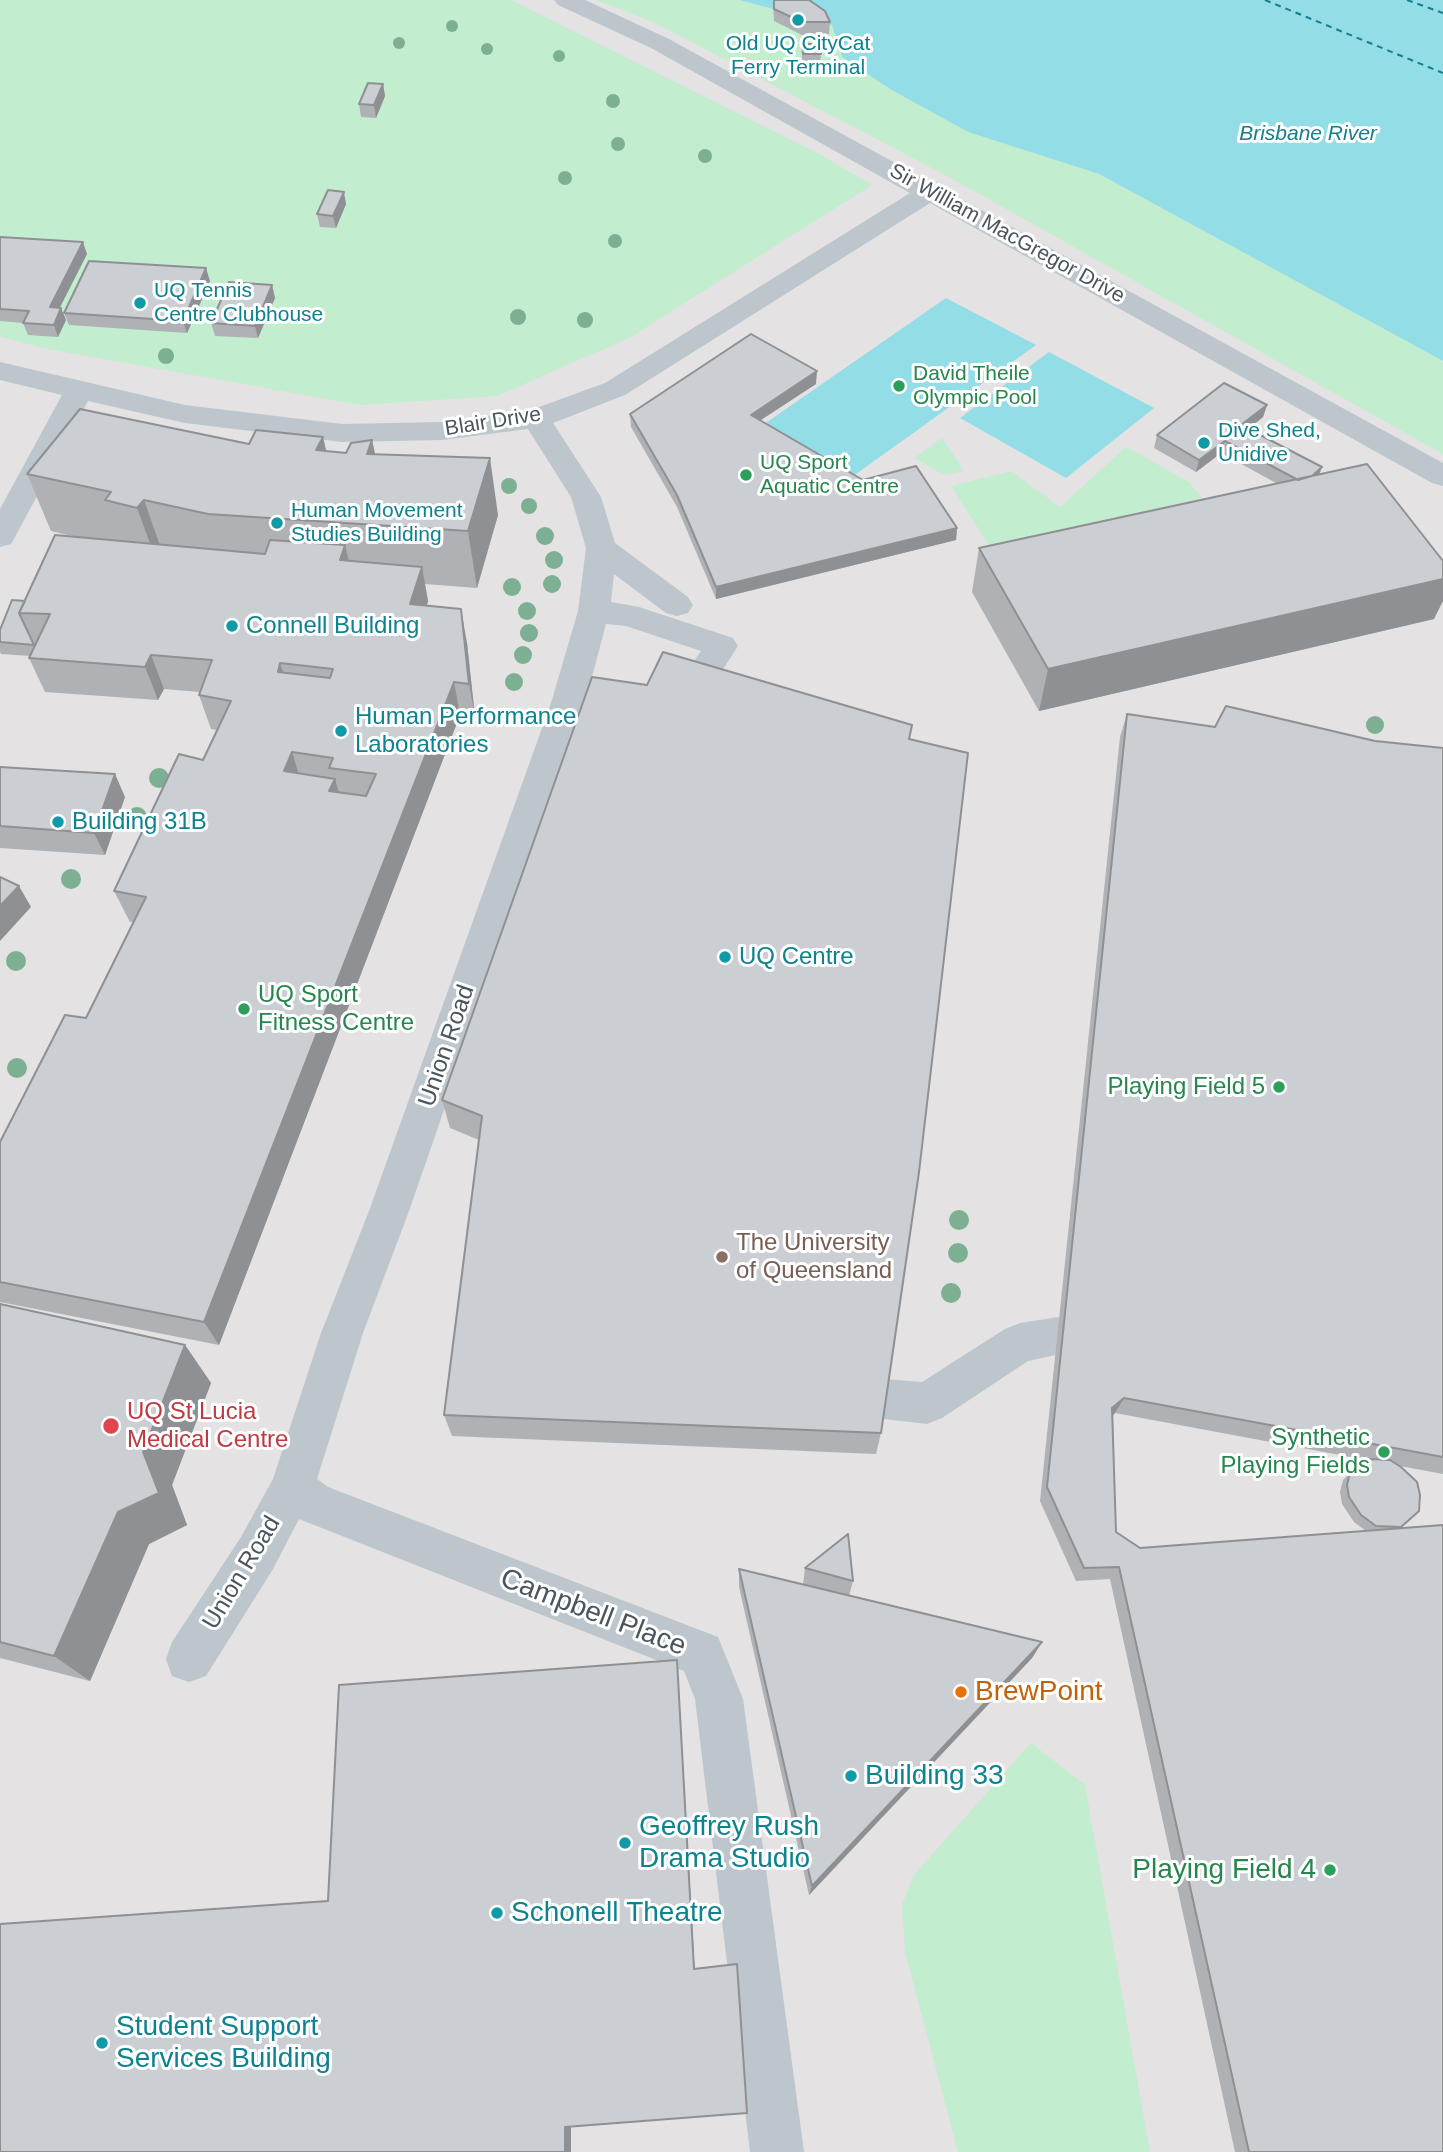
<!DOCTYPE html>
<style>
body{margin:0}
canvas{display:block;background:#f3f1f1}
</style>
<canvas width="1443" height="2152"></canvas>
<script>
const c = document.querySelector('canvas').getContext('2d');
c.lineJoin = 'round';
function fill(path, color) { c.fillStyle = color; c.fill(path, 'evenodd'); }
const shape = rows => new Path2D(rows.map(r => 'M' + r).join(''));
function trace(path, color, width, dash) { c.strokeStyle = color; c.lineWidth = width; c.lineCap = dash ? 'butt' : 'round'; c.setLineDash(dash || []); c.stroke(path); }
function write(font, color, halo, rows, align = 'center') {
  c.font = font + ' Helvetica,sans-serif'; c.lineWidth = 6; c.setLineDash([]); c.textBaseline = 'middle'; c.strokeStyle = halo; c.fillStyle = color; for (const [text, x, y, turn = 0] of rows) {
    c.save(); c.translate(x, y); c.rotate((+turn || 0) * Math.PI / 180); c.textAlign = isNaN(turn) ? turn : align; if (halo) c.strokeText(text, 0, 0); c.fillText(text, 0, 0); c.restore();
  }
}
const education = shape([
 [0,0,739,0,968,132,1099,174,1443,361,1443,2152,0,2152]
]);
const green = shape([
 [0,0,511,0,821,155,872,185,629,338,497,396,360,405,42,348,0,336],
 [596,0,739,0,832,25,842,57,890,89,968,132,1099,174,1443,361,1443,454,949,177,655,23],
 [942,438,964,471,944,475,914,458],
 [1126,447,1189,482,1202,498,992,550,951,486,1011,471,1060,507],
 [1031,1743,1085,1785,1150,2152,958,2152,905,1952,902,1905,914,1875]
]);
const water = shape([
 [739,0,1443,0,1443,361,1099,174,968,132,890,89,842,57,832,25],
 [946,298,1036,345,849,479,760,427],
 [1049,352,1154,408,1066,478,960,418]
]);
const ferry = shape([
 [1265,0,1443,73],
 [1407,0,1443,13]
]);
const minor = shape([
 [554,0,585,0,667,38,1443,463,1443,486,1432,483,930,203,625,395,553,423,601,497,615,543,688,597,693,605,688,613,677,616,666,613,614,574,611,602,639,607,733,638,738,646,702,702,690,705,678,702,673,693,701,651,626,626,606,624,585,703,409,1211,363,1333,317,1479,328,1487,718,1637,743,1699,804,2152,750,2152,695,1699,684,1671,299,1519,273,1569,206,1676,189,1682,172,1676,166,1659,172,1642,241,1537,273,1479,321,1333,369,1211,551,703,578,611,586,548,571,497,528,429,442,440,342,442,185,423,88,401,15,537,11,544,0,547,0,509,62,395,0,380,0,362,185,405,342,424,442,422,531,410,605,383,910,193,651,48,558,5,554,0],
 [1059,1317,1074,1323,1080,1337,1074,1351,1028,1361,942,1418,927,1424,884,1419,869,1413,862,1399,869,1385,884,1379,922,1382,1005,1329,1020,1323,1059,1317]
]);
const trees = [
 [452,26,6],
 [399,43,6],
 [487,49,6],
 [559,56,6],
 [613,101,7],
 [618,144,7],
 [705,156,7],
 [565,178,7],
 [615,241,7],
 [518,317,8],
 [585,320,8],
 [166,356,8],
 [509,486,8],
 [529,506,8],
 [545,536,9],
 [554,560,9],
 [552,584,9],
 [512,587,9],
 [527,611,9],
 [529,633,9],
 [523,655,9],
 [514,682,9],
 [501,717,9],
 [1375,725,9],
 [159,778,10],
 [137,817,10],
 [71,879,10],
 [16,961,10],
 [17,1068,10],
 [959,1220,10],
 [958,1253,10],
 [951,1293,10]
];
const wall = shape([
 [773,0,809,0,830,22,829,34,802,35,774,21],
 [802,44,821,54,820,66,803,66,802,57],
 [383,84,385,96,376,118,361,117,359,104],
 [346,204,336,228,320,227,317,214],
 [0,237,87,254,60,307,66,320,58,337,28,335,23,323,0,321],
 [210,281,187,333,69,325,64,313],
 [272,285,275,298,258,338,215,336,211,323],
 [816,384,761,420,863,480,957,528,956,540,716,599,677,507,631,427,630,414],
 [1267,405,1263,417,1248,429,1322,467,1319,475,1434,619,1039,711,972,592,979,548,1278,484,1221,453,1196,472,1154,448,1157,435],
 [323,437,326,451,346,453,372,440,375,454,498,515,477,588,425,584,428,601,427,605,467,643,475,717,460,715,219,1345,0,1302,0,1142,86,1018,134,922,130,922,114,891,203,760,217,730,211,729,199,695,200,692,164,689,158,700,45,692,29,658,30,656,1,654,0,652,0,630,76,537,51,531,27,474,249,444],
 [1127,714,1215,727,1443,748,1443,1474,1400,1466,1419,1511,1400,1528,1443,2152,1235,2152,1110,1579,1076,1581,1040,1501,1120,737],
 [1115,1413,1367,1460,1359,1464,1343,1480,1340,1492,1342,1504,1354,1522,1366,1531,1140,1548,1116,1532,1113,1416],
 [910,739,881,1433,876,1454,452,1436,444,1415,479,1140,450,1128,442,1100],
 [0,767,125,797,105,855,0,848],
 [0,1304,185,1345,211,1383,172,1485,187,1525,149,1544,90,1681,0,1658],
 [805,1568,853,1581,849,1596,1042,1642,1032,1658,809,1895,739,1587,739,1569,803,1585],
 [677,1660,694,1969,747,2113,571,2127,571,2152,328,1901]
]);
const shadedWall = shape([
 [383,84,385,96,376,118,374,105],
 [344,192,346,204,336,228,333,216],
 [83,242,87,254,54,319,50,307],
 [206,268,210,281,187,333,183,321],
 [272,285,275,298,258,338,255,326],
 [61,308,66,320,58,337,54,325],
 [817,371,816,384,750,427,751,415],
 [1267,405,1263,417,1237,438,1241,425],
 [323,437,336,495,316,450],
 [372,440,384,498,367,454],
 [1225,441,1221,453,1196,472,1199,460],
 [490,458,498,515,477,588,468,531],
 [1322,467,1317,479,1305,483],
 [144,500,164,557,158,565,137,508],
 [957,528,956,540,716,599,716,587],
 [345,545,353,579,340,560],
 [422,567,428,601,417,638,410,604],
 [1443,579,1443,601,1434,619,1039,711,1048,669],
 [461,609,467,643,475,717,469,684],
 [151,655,164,689,158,700,145,667],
 [280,663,290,697,278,672],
 [454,682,460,715,219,1345,204,1322],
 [292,752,302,785,284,771],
 [115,774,125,797,105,855,94,833],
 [335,779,344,811,329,791],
 [19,886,31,907,0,941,0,906],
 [185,1345,211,1383,172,1485,187,1525,149,1544,90,1681,54,1656,143,1452],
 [1124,1398,1115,1413,1104,1423,1112,1408],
 [1042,1642,1032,1658,809,1895,812,1886],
 [677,1660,678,1676,695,1975,694,1969],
 [565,2127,571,2127,571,2152,565,2152]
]);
const building = shape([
 [774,0,809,0,825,11,830,22,802,22,774,9,774,0],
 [802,44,819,44,821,54,803,54,802,44],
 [368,83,383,84,374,105,359,104,368,83],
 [328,190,344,192,333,216,317,214,328,190],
 [0,237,83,242,50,307,61,308,54,325,23,323,29,311,0,309,0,237],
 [89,261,206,268,183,321,64,313,89,261],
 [229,282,272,285,255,326,211,323,229,282],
 [751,334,817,371,751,415,863,480,916,466,957,528,716,587,677,495,630,414,751,334],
 [1224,383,1267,405,1241,425,1322,467,1312,476,1298,480,1225,441,1199,460,1157,435,1224,383],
 [80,409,249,444,256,430,323,437,316,450,346,453,351,443,372,440,367,454,490,458,468,531,208,514,144,500,137,508,105,500,111,492,27,474,80,409],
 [1367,464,1443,561,1443,579,1048,669,979,548,1367,464],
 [55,535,265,554,270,540,345,545,340,560,422,567,410,604,461,609,469,684,454,682,204,1322,0,1282,0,1142,65,1015,86,1018,146,897,114,891,179,754,203,760,231,701,199,695,212,660,151,655,145,667,29,658,50,614,19,613,55,535],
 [280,663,333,669,330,678,278,672,280,663],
 [292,752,333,758,329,768,376,774,366,796,329,791,335,779,284,771,292,752],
 [12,600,25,601,19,613,34,645,0,642,0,630,12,600],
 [663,652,912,725,909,739,968,753,919,1172,881,1433,444,1415,482,1116,442,1100,592,677,647,685,663,652],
 [1226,706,1375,741,1443,748,1443,1457,1124,1398,1112,1408,1116,1532,1140,1548,1443,1525,1443,2152,1249,2152,1119,1567,1084,1568,1047,1487,1127,714,1215,727,1226,706],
 [0,767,115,774,94,833,0,826,0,767],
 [0,877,19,886,0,906,0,877],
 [0,1304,185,1345,143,1452,159,1493,118,1512,54,1656,0,1642,0,1304],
 [1369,1459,1390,1460,1401,1467,1417,1482,1420,1495,1419,1511,1401,1527,1376,1526,1361,1515,1349,1497,1347,1485,1350,1473,1359,1464,1369,1459],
 [848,1534,853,1581,805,1568,848,1534],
 [739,1569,1042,1642,812,1886,739,1569],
 [677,1660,694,1969,737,1964,747,2113,565,2127,565,2152,0,2152,0,1924,328,1901,339,1685,677,1660]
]);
const markers = [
 [798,20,7,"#0f9aa8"],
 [140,303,7,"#0f9aa8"],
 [899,386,7,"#2e9e5b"],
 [1204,443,7,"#0f9aa8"],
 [746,475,7,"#2e9e5b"],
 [277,523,7,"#0f9aa8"],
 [232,626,7,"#0f9aa8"],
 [341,731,7,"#0f9aa8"],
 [58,822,7,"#0f9aa8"],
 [725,957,7,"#0f9aa8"],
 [244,1009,7,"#2e9e5b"],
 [1279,1087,7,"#2e9e5b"],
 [722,1257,7,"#8d6e63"],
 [111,1426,9,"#e0444e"],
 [1384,1452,7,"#2e9e5b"],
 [961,1692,7,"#e8710a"],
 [851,1776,7,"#0f9aa8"],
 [625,1843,7,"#0f9aa8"],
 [1330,1870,7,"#2e9e5b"],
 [497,1913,7,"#0f9aa8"],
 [102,2043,7,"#0f9aa8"]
];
const farCulturenames = [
 ["Old UQ CityCat",798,44,"center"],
 ["Ferry Terminal",798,68,"center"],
 ["UQ Tennis",154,291],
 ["Centre Clubhouse",154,315],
 ["Dive Shed,",1218,431],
 ["Unidive",1218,455],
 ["Human Movement",291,511],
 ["Studies Building",291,535]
];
const farWaternames = [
 ["Brisbane River",1308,134]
];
const farStreetnames = [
 ["Sir William MacGregor Drive",1007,234,29],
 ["Blair Drive",493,422,-9]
];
const farLeisurenames = [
 ["David Theile",913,374],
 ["Olympic Pool",913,398],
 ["UQ Sport",760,463],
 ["Aquatic Centre",760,487]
];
const cultureNames = [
 ["Connell Building",246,626],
 ["Human Performance",355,717],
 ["Laboratories",355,745],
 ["Building 31B",72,822],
 ["UQ Centre",739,957]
];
const leisureNames = [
 ["UQ Sport",258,995,"left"],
 ["Fitness Centre",258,1023,"left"],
 ["Playing Field 5",1265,1087],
 ["Synthetic",1370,1438],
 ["Playing Fields",1370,1466]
];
const streetNames = [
 ["Union Road",447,1046,-71],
 ["Union Road",242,1573,-59]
];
const educationNames = [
 ["The University",736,1243],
 ["of Queensland",736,1271]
];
const healthNames = [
 ["UQ St Lucia",127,1412],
 ["Medical Centre",127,1440]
];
const nearStreetnames = [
 ["Campbell Place",593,1613,21]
];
const nearFoodnames = [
 ["BrewPoint",975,1692]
];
const nearCulturenames = [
 ["Building 33",865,1776],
 ["Geoffrey Rush",639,1827],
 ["Drama Studio",639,1859],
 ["Schonell Theatre",511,1913],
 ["Student Support",116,2027],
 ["Services Building",116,2059]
];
const nearLeisurenames = [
 ["Playing Field 4",1316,1870]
];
fill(education, '#e4e2e2');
fill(green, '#c3edcf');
fill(water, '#93dde7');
trace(ferry, '#157f8e', 2, [6, 5]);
fill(minor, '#bdc6cc');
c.fillStyle = '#7db092';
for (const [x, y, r] of trees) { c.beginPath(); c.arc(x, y, r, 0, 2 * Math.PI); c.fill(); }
fill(wall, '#afb1b5');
fill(shadedWall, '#8e9094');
fill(building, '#cbced3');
trace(building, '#8e9094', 2);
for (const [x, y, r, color] of markers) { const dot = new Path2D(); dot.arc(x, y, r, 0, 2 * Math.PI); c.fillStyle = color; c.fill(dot); trace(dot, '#fff', 2.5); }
write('21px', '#0d838f', '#fff', farCulturenames, 'left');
write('italic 21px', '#157f8e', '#fff', farWaternames);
write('21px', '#4a555d', '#fff', farStreetnames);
write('21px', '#27864d', '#fff', farLeisurenames, 'left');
write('24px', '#0d838f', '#fff', cultureNames, 'left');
write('24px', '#27864d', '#fff', leisureNames, 'right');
write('24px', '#4a555d', '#fff', streetNames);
write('24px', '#785e54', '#fff', educationNames, 'left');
write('24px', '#be3a42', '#fff', healthNames, 'left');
write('28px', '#4a555d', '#fff', nearStreetnames);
write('28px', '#c56008', '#fff', nearFoodnames, 'left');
write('28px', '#0d838f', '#fff', nearCulturenames, 'left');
write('28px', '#27864d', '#fff', nearLeisurenames, 'right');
</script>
